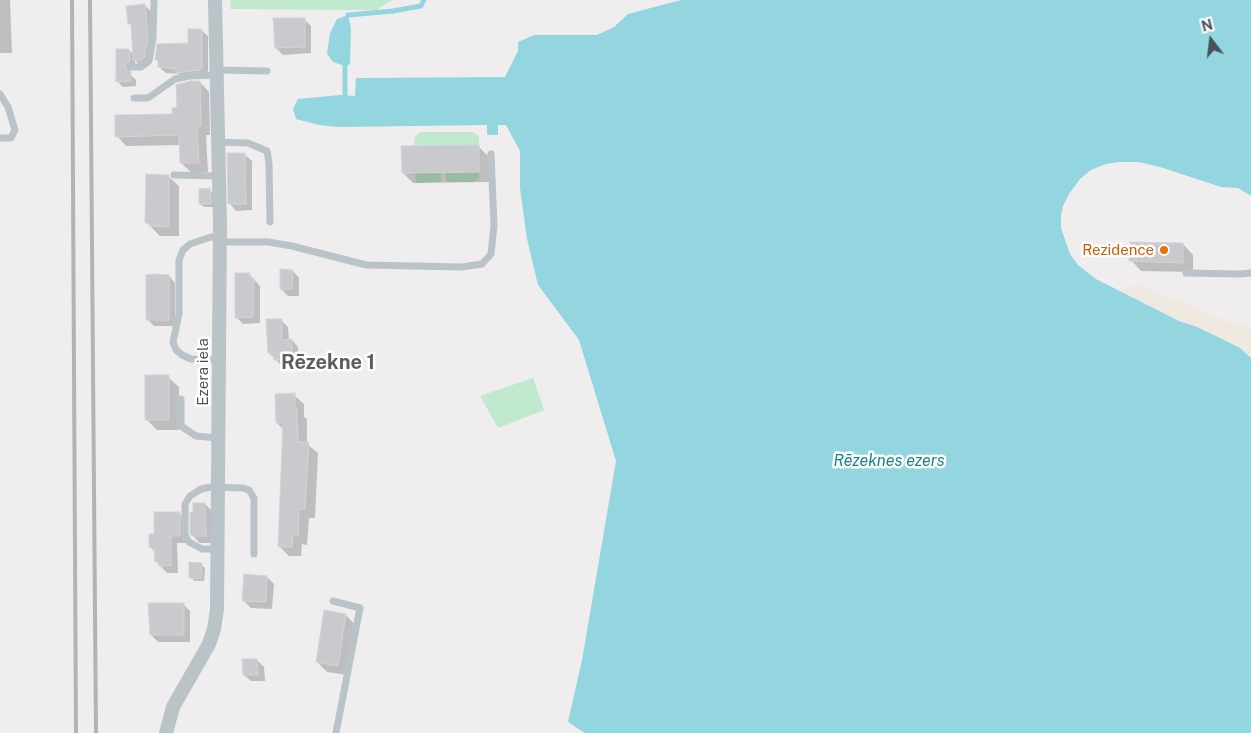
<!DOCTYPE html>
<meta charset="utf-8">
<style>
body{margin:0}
#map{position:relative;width:1251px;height:733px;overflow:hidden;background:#f0edee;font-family:"Public Sans",sans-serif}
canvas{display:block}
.north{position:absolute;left:1186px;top:15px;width:50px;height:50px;-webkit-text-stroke:4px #fff;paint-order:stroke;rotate:345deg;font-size:14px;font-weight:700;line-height:20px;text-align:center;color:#485258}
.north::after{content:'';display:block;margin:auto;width:18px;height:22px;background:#485258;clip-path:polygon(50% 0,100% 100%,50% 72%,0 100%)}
</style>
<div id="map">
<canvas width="1251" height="733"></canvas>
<div class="north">N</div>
</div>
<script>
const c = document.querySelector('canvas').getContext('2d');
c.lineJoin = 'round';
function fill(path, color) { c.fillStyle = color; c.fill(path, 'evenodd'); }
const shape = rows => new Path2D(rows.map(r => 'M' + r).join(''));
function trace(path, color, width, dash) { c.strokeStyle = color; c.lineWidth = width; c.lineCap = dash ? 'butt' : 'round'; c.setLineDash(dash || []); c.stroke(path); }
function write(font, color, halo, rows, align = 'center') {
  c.font = font + ' "Public Sans",sans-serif'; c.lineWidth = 5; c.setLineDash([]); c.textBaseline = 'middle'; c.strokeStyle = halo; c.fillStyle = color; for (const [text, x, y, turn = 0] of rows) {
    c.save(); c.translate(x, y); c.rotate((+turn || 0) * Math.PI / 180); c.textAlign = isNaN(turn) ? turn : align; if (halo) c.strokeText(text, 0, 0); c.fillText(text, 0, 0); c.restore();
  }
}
const green = shape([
 [231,0,393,0,376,10,230,9],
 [420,132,473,132,479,136,479,145,414,146,415,137],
 [479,172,479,178,473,182,446,182,446,173],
 [415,173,441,173,441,182,416,183],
 [533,378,544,410,498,428,480,396]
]);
const sand = shape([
 [1137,285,1162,294,1205,313,1232,323,1251,327,1251,358,1240,348,1220,338,1197,327,1179,321,1120,292,1126,288]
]);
const water = shape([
 [681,0,1251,0,1251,196,1238,188,1221,187,1160,167,1139,162,1119,162,1106,164,1091,170,1080,179,1069,194,1063,206,1061,216,1061,228,1070,254,1078,265,1096,279,1179,321,1197,327,1220,338,1240,348,1251,358,1251,733,585,733,568,722,582,660,616,461,579,340,538,285,527,239,520,188,520,151,506,125,498,125,498,135,487,135,487,125,339,127,319,125,296,119,293,109,298,99,340,95,355,96,356,78,505,77,518,51,518,42,534,35,597,35,614,27,628,14],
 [348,15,351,28,350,64,345,66,333,62,327,54,330,33,337,19]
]);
const shadow = shape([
 [0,0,10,0,12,53,0,53],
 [145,5,151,12,154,45,150,65,141,66,135,60,135,68,131,70,130,74,136,80,136,86,123,87,117,81,129,50,134,55,132,27,129,23],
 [304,19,311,26,311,53,283,55,276,48],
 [201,30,208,36,208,74,183,79,179,74,166,73,159,67,159,63,156,59,190,44],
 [200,82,209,92,210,135,206,135,208,172,191,172,181,163,180,145,126,146,117,136,174,115],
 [478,146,489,157,489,182,413,183,403,173],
 [245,155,252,161,252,210,236,211,230,204],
 [168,176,179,186,179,236,160,236,147,223],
 [210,190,213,193,213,207,204,207,200,204],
 [1183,244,1193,255,1193,272,1141,271,1131,260],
 [293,271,299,278,299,296,288,296,281,289],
 [250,275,260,286,260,323,243,324,236,317],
 [169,276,175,283,175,326,154,326,147,319],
 [281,320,288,327,289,340,292,340,298,347,299,365,282,366,269,353],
 [168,377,179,387,179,430,157,430,147,420],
 [294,395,304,404,304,417,307,419,307,444,318,453,315,518,309,518,307,545,302,544,301,556,289,556,279,546,284,430,277,423],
 [205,504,212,511,212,543,200,543,193,536],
 [179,513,186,520,186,543,177,543,178,573,167,573,156,561,156,552,150,547,155,535],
 [201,565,205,568,204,581,194,581,191,577],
 [267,577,274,584,272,609,251,608,244,601],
 [183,604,190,611,190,642,158,642,151,635],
 [346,615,356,626,348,675,327,672,317,662],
 [257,660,264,667,265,681,251,681,244,675]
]);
const stream = shape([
 [348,15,393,11,421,6,424,0],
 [345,95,345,66]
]);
const building = shape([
 [145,4,148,38,144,58,142,60,133,60,131,23,128,24,126,6,145,4],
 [273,18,305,18,305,47,275,48,273,18],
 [188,29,202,29,202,68,200,68,200,70,176,73,176,69,158,67,158,60,155,60,157,44,188,43,188,29],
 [116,49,129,49,130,62,126,64,125,67,127,71,131,72,131,81,116,82,116,74,116,82,116,49],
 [191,81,200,81,201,126,197,126,199,163,180,163,179,135,115,137,115,115,172,114,172,108,177,107,176,85,191,81],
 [479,145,479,172,402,173,401,146,479,145],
 [227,153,245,153,246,204,228,204,227,153],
 [146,174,169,175,169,227,149,226,149,223,145,223,146,174],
 [210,188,211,204,199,204,199,189,210,188],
 [1130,242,1183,243,1183,263,1129,261,1130,242],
 [280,269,293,270,292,289,280,289,280,269],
 [235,273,250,273,250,278,254,278,253,317,235,318,235,273],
 [156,274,169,275,169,320,146,320,146,275,156,274],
 [266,319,282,319,282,340,292,339,292,359,274,360,273,353,268,353,266,319],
 [145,375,169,375,169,420,145,420,145,375],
 [295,393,295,409,297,408,298,442,309,442,305,509,299,509,298,536,293,535,292,547,278,547,283,423,276,423,275,394,295,393],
 [193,503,205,503,206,536,192,536,190,534,190,512,193,512,193,503],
 [154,512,180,512,180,536,171,536,171,566,159,566,158,562,155,562,154,547,149,547,149,534,154,534,154,512],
 [189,562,202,563,201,579,189,578,189,562],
 [244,574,267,576,266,602,242,601,244,574],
 [148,603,184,603,184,635,150,635,148,603],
 [324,610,346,614,338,666,316,662,324,610],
 [242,659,257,659,258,675,243,675,242,659]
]);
const service = shape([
 [130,67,141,67,149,61,153,38,154,0],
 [217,70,267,71],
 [0,94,8,107,15,130,11,138,0,138],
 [134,98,148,98,175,79,190,76,217,75],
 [218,142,248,143,267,151,269,163,270,222],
 [174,175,219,176],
 [219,242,268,242,292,246,366,265,462,267,482,264,491,254,494,226,491,154],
 [1186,273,1240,274,1251,273],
 [219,360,191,359,182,355,176,350,173,342,179,314,179,260,183,250,190,244,211,237,220,237],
 [181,399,181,426,196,436,218,438],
 [218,549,202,549,189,542,185,535,185,504,190,496,201,489,211,487,243,488,249,490,254,498,254,554],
 [333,601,360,608,336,733]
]);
const minor = shape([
 [166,733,173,707,209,644,214,629,217,609,220,224,215,0]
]);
const rail = shape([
 [72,0,76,733],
 [90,0,96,733]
]);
const markers = [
 [1164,250,5,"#e8710a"]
];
const foodNames = [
 ["Rezidence",1154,250]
];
const streetNames = [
 ["Ezera iela",203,372,-90]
];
const waterNames = [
 ["Rēzeknes ezers",889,461]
];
const districtNames = [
 ["Rēzekne 1",328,363]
];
fill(green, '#c0e9cd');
fill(sand, '#efe9e0');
fill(water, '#93d6e0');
fill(shadow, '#0003');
trace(stream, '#93d6e0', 5);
fill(building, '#c8cace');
trace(building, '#d2d4d8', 1);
trace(service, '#bac3c8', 7);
trace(minor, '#bac3c8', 14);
trace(rail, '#b0b3b7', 4);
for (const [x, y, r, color] of markers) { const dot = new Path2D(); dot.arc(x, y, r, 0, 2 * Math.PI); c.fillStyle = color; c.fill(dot); trace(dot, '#fff', 2); }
write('15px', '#c56008', '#fff', foodNames, 'right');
write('15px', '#485258', '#fff', streetNames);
write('italic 16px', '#1c808f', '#fff', waterNames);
write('bold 20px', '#5b5e61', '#fff', districtNames);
</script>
